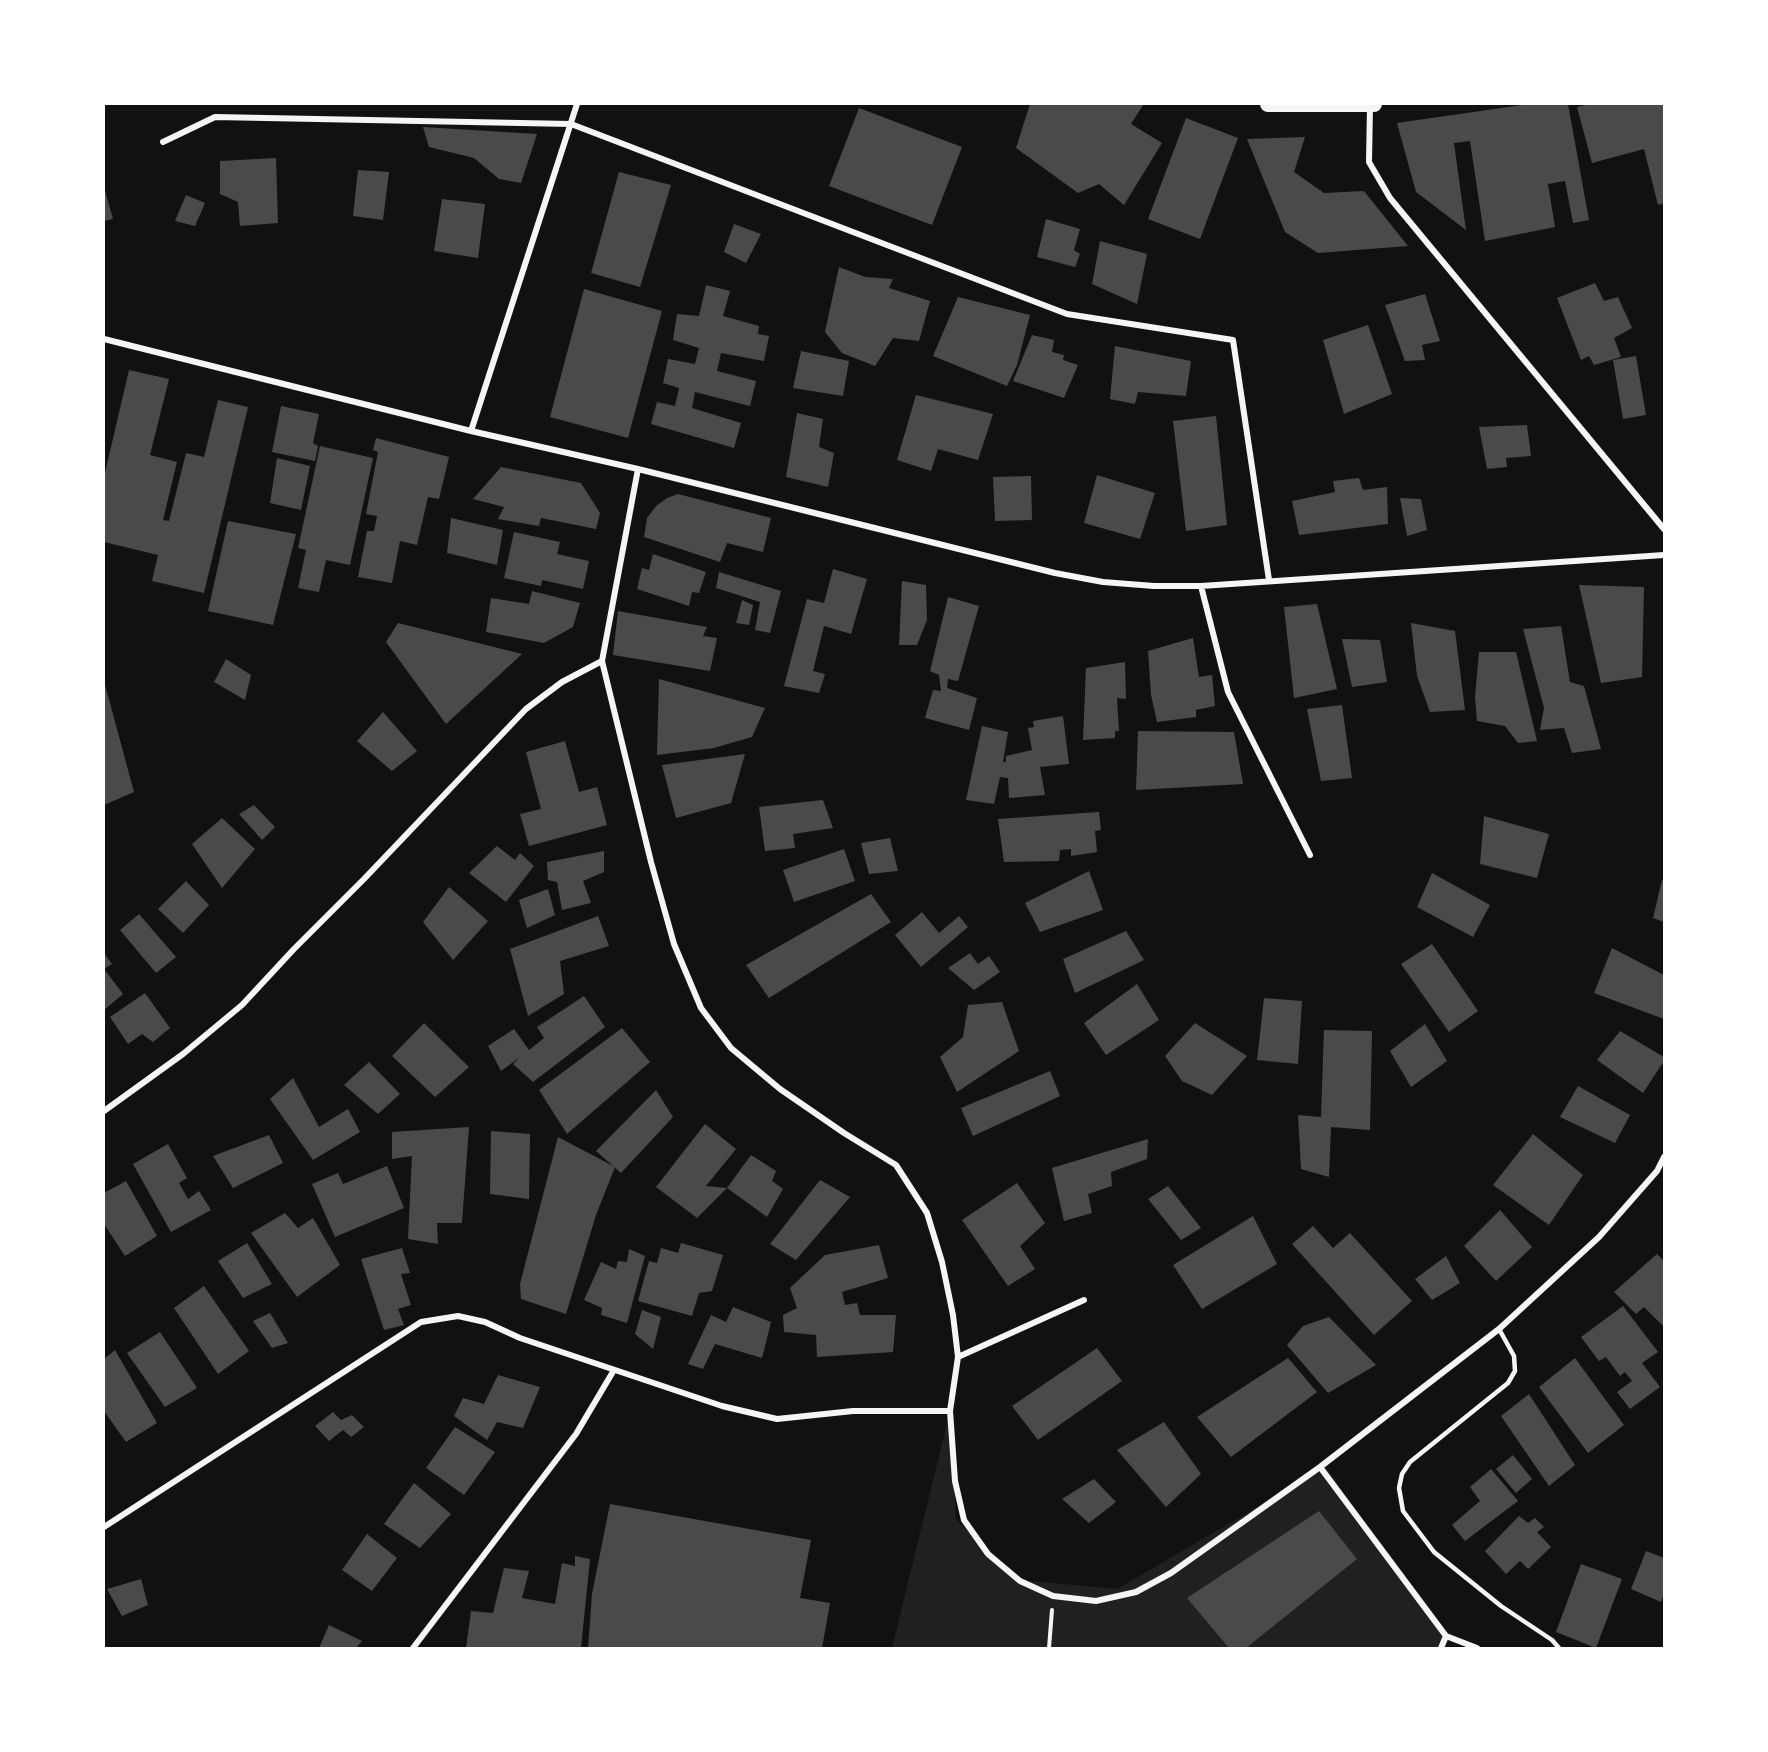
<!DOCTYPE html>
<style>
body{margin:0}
#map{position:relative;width:1768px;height:1752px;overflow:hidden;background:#111;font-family:"Fira Sans",sans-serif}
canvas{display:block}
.frame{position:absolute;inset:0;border:105px solid #fff;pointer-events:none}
</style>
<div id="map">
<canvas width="1768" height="1752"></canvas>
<div class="frame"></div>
</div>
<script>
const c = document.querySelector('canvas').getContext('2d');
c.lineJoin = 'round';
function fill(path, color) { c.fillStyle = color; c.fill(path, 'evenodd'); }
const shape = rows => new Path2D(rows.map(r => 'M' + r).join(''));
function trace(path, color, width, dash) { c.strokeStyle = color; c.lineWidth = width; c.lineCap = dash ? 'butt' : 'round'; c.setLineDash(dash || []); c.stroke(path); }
const green = shape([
 [950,1411,956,1520,1021,1580,1117,1589,1326,1467,1443,1636,1437,1648,892,1648]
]);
const building = shape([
 [1030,104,1143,105,1131,124,1162,143,1124,205,1099,184,1078,193,1016,148],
 [1529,104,1568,104,1589,220,1573,223,1565,181,1548,184,1555,227,1485,241,1470,141,1454,143,1466,230,1416,192,1397,123],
 [1590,104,1664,104,1664,203,1658,205,1644,149,1592,163,1577,107],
 [859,108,962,147,932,225,829,186],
 [1186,118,1238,138,1200,239,1148,219],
 [423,127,537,134,521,183,499,179,474,158,429,147],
 [1305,137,1294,172,1324,193,1364,191,1408,246,1318,253,1285,232,1247,139],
 [276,158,278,223,240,226,238,202,220,194,220,161],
 [358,170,389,172,383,220,353,216],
 [619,172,671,185,640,287,591,273],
 [104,187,113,219,104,221],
 [186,195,205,203,195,226,175,221],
 [442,199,485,204,478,258,434,251],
 [1046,219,1080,229,1074,250,1080,254,1075,267,1037,257],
 [734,224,761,234,746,263,724,252],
 [1100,241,1147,254,1137,304,1092,284],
 [839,267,865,277,893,279,889,288,930,301,919,341,893,338,875,366,842,353,825,332],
 [1595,283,1604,301,1618,297,1632,328,1614,338,1621,357,1594,365,1589,356,1581,360,1557,298],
 [706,285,730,291,723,316,759,326,758,334,769,336,764,361,721,353,717,371,756,381,750,406,695,392,692,408,741,423,734,448,651,424,657,402,675,406,679,388,663,383,668,359,695,364,699,348,673,340,677,314,699,316],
 [584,289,662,311,628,438,550,417],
 [1425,294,1440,341,1422,345,1425,360,1405,361,1385,305],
 [958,297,1030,315,1017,365,1007,386,933,356],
 [1368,325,1392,394,1344,414,1323,340],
 [1032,335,1054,340,1052,352,1064,355,1063,360,1078,365,1064,398,1013,381],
 [1115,346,1191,361,1186,396,1138,392,1135,404,1110,399],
 [801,351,849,361,843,396,793,388],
 [1636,356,1646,415,1623,419,1613,360],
 [129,370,169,379,150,455,177,462,163,520,169,521,186,453,204,457,218,400,248,407,204,593,152,581,158,555,104,542,104,477],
 [916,395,993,414,978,460,938,449,931,471,897,460],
 [281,406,319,414,313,443,318,446,315,461,272,452],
 [797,413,823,419,819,447,834,453,828,487,786,477],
 [1216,416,1227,525,1186,531,1173,421],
 [1527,425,1531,456,1506,458,1507,467,1487,469,1479,427],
 [376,438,449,457,439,499,428,497,417,545,400,541,392,583,358,577,367,531,374,531,377,516,366,514,378,452,373,450],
 [320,446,373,458,350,565,326,560,319,592,298,588,306,550,298,548],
 [277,458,310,466,301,510,270,503],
 [501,467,581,483,600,513,596,529,541,518,539,526,498,519,504,507,473,499],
 [1097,475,1155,493,1140,539,1084,523],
 [1031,476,1032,520,995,521,993,477],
 [1359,478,1363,490,1387,487,1388,524,1299,535,1292,501,1335,492,1333,481],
 [678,494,771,518,763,552,727,543,720,562,644,537,647,518,656,506,667,498],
 [1400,498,1421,499,1427,530,1407,536],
 [451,518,503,530,497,565,447,553],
 [228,521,296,534,273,625,208,611],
 [514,532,560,542,557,554,589,561,583,589,542,580,541,586,504,578],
 [653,554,706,572,699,593,692,592,689,606,637,589,642,568,649,570],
 [833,569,867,579,851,634,824,626,813,671,825,674,819,693,784,686,807,599,824,603],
 [719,572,781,591,770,633,755,630,760,602,716,588],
 [902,581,926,585,927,620,917,645,899,645],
 [1579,585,1644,587,1642,677,1601,683],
 [532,591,580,603,573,627,544,643,486,632,491,598,529,604],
 [948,597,979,606,958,681,948,679,947,688,977,698,969,730,925,718,933,690,941,691,939,675,930,671],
 [742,600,753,605,749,625,736,623],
 [1317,604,1337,689,1294,698,1284,607],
 [618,611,707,627,703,636,717,638,710,671,613,655],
 [398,623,522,654,446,724,386,642],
 [1411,623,1455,631,1465,710,1430,712,1417,676],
 [1561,626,1570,682,1584,686,1601,749,1572,753,1564,728,1540,730,1544,708,1523,629],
 [1193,638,1199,677,1212,675,1215,706,1196,710,1196,717,1157,722,1151,695,1148,651],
 [1342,639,1380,640,1387,682,1352,687],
 [1479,652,1516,652,1537,741,1518,743,1505,726,1477,721,1475,697],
 [226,659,251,675,245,700,214,682],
 [1125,662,1126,699,1117,698,1119,731,1115,731,1115,738,1083,740,1086,668],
 [659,679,765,708,752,737,714,748,657,755],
 [104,681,134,792,104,805],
 [1342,705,1352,778,1321,781,1307,709],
 [383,712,417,751,392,771,357,741],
 [1063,716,1069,764,1040,767,1045,795,1009,798,1008,778,1000,777,994,804,966,800,982,726,1008,732,1003,762,1006,762,1006,756,1032,750,1028,728,1034,727,1033,721],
 [1138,731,1234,732,1243,784,1136,790],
 [565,741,579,792,597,787,607,825,529,846,520,814,541,809,526,752],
 [745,754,731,803,676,818,662,765],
 [823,800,833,828,793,834,795,848,765,851,759,807],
 [254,805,275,827,262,840,239,814],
 [1099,812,1101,830,1095,831,1097,852,1071,856,1071,849,1060,850,1059,861,1004,862,998,819],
 [1484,816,1549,834,1537,878,1480,864],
 [222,818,255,849,222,888,192,844],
 [890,838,898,871,869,874,861,843],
 [497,846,515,860,520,853,534,866,506,902,469,873],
 [844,849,855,881,794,902,783,870],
 [604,851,604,872,583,881,591,903,562,910,557,882,548,880,547,862],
 [1089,871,1103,910,1040,932,1025,903],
 [1432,873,1490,905,1473,937,1417,907],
 [1662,880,1664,881,1664,922,1653,918],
 [186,881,209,905,183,933,158,909],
 [449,887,488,921,453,960,423,922],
 [548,889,555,915,527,928,519,900],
 [871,894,891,922,769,998,746,965],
 [922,912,939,933,959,916,968,927,921,967,895,935],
 [139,914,176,957,156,973,120,930],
 [598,916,609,946,560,961,564,994,528,1016,510,949],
 [1126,931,1144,960,1075,993,1063,959],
 [1432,944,1478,1011,1449,1032,1401,964],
 [1612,948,1664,975,1664,1019,1594,993],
 [104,953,112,964,104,969,123,994,104,1010],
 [970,953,978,964,989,956,1000,972,974,990,948,968],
 [1137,984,1159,1020,1106,1055,1084,1023],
 [145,993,170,1028,153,1042,142,1034,128,1044,110,1017],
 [584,996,605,1027,533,1082,513,1064,520,1057,501,1071,488,1046,514,1029,529,1050,544,1038,537,1027],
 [1264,998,1302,1001,1298,1064,1257,1060],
 [1002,1002,1019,1051,957,1092,940,1057,963,1037,968,1005],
 [424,1023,469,1067,435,1097,392,1056],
 [1195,1023,1247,1056,1212,1095,1182,1081,1165,1056],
 [1425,1024,1447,1061,1411,1087,1390,1051],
 [622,1028,650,1062,567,1134,539,1090],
 [1324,1030,1372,1031,1370,1130,1331,1127,1329,1177,1301,1169,1298,1115,1321,1117],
 [1620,1031,1664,1057,1664,1061,1643,1093,1597,1060],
 [369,1062,400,1094,378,1114,344,1085],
 [1050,1071,1060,1096,973,1136,961,1108],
 [293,1078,319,1127,348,1109,360,1132,313,1160,270,1099],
 [1578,1086,1630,1115,1615,1143,1560,1117],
 [656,1090,673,1117,621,1173,596,1151],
 [705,1124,736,1149,706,1186,727,1188,751,1155,776,1171,772,1181,783,1189,767,1217,727,1188,697,1218,656,1187],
 [469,1127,462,1223,437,1223,438,1244,408,1239,412,1156,392,1159,392,1132],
 [491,1131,530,1134,529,1199,490,1194],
 [1533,1134,1583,1175,1549,1225,1493,1185],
 [269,1135,283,1163,233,1188,213,1156],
 [558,1137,615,1167,596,1215,566,1314,521,1299,520,1284],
 [1148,1139,1147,1159,1111,1172,1112,1186,1088,1194,1092,1213,1064,1221,1052,1168],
 [168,1144,187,1178,179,1183,188,1199,199,1191,211,1210,171,1232,133,1164],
 [387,1166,404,1208,335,1237,312,1184,338,1173,343,1184],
 [820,1180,850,1197,796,1260,770,1244],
 [126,1181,157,1236,125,1256,104,1224,104,1193],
 [1017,1183,1045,1223,1020,1246,1035,1269,1008,1286,962,1220],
 [1168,1186,1201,1228,1181,1240,1148,1199],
 [1500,1210,1532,1247,1496,1281,1464,1246],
 [285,1213,298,1228,313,1218,340,1265,297,1297,251,1233],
 [1253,1216,1277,1264,1202,1309,1173,1265],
 [1313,1226,1333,1248,1350,1233,1412,1301,1374,1335,1292,1244],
 [247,1243,272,1284,243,1298,218,1261],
 [681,1243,723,1255,712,1291,699,1293,692,1316,638,1301,649,1261,657,1263,661,1248,678,1253],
 [879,1245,888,1278,842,1292,845,1305,857,1303,860,1315,896,1315,893,1352,817,1357,816,1335,784,1332,783,1315,797,1308,790,1288,825,1255],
 [402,1248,410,1273,401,1274,411,1305,398,1309,404,1325,384,1330,361,1259],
 [629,1249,645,1256,627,1323,601,1315,602,1308,584,1300,601,1262,616,1269,618,1261,627,1262],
 [1657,1254,1664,1261,1664,1327,1644,1307,1636,1314,1614,1292],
 [1446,1256,1460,1283,1432,1300,1415,1279],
 [204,1286,249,1351,218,1374,174,1308],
 [1623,1306,1658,1352,1642,1363,1660,1387,1630,1409,1617,1392,1632,1381,1625,1372,1620,1376,1606,1357,1599,1361,1581,1337],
 [733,1307,771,1322,762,1358,715,1344,703,1369,688,1364,711,1315,726,1322],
 [642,1310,661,1317,653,1349,635,1334],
 [270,1313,288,1343,272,1348,253,1321],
 [1329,1317,1376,1365,1328,1393,1287,1345,1303,1326],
 [160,1332,197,1388,165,1407,127,1353],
 [1097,1348,1122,1381,1038,1440,1012,1406],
 [115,1350,157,1423,126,1442,104,1411,104,1359],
 [1288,1358,1317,1392,1231,1457,1197,1417],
 [1575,1358,1624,1425,1588,1453,1539,1387],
 [498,1375,540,1387,523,1428,497,1422,487,1440,454,1416,463,1398,484,1404],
 [1529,1394,1575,1465,1549,1486,1501,1416],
 [333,1412,341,1420,352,1415,364,1427,351,1437,343,1430,329,1441,315,1426],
 [1164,1422,1201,1474,1166,1507,1117,1450],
 [455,1427,495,1452,464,1495,426,1468],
 [1513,1455,1532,1479,1516,1493,1496,1469],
 [1491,1469,1518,1501,1465,1541,1452,1525,1480,1501,1470,1487],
 [1094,1479,1116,1502,1089,1523,1062,1499],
 [414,1483,451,1514,420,1548,384,1524],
 [610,1504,811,1540,800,1598,830,1603,822,1648,588,1648,592,1594],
 [1319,1511,1357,1559,1246,1648,1229,1648,1187,1598],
 [1519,1516,1528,1523,1535,1518,1544,1527,1537,1532,1551,1547,1528,1569,1520,1561,1506,1574,1485,1551],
 [367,1534,397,1558,372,1591,342,1570],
 [1646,1551,1664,1558,1664,1593,1661,1602,1631,1589],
 [575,1556,590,1559,581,1648,466,1648,471,1611,493,1613,504,1568,529,1571,522,1598,555,1604,562,1563,575,1566],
 [1581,1564,1622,1579,1596,1648,1556,1632],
 [141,1579,148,1605,122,1616,107,1589],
 [329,1625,362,1641,356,1648,319,1648]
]);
const path = shape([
 [1049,1648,1052,1610]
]);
const service = shape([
 [1499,1329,1514,1356,1515,1371,1508,1383,1410,1462,1402,1474,1399,1488,1403,1511,1434,1552,1501,1606,1552,1640,1559,1648]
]);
const minor = shape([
 [1370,106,1369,162,1390,198,1664,529],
 [163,142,215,117,571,124,1067,314,1233,340,1269,580],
 [104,339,471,431,638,469,1055,573,1103,582,1154,586,1201,586,1664,555],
 [471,431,577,104],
 [638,469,602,661,651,862,674,944,701,1008,731,1048,780,1089,844,1133,896,1165,927,1213,942,1262,953,1315,958,1357,950,1411,955,1481,964,1520,988,1554,1020,1581,1053,1596,1096,1601,1136,1592,1171,1573,1320,1467,1499,1329,1599,1237,1657,1171,1664,1157],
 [1201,586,1228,692,1310,855],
 [104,1111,183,1054,242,1005,294,949,364,879,526,709,562,682,602,661],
 [958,1357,1084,1300],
 [1320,1467,1446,1636,1477,1648],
 [104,1527,421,1322,458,1316,485,1322,520,1338,722,1406,777,1419,853,1411,950,1411],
 [413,1648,576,1434,614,1370],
 [1441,1648,1446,1636]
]);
const trunk = shape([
 [1268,104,1374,104]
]);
fill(green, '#202020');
fill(building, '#4a4a4a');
trace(path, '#f5f5f5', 4);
trace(service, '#f5f5f5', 4.5);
trace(minor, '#f5f5f5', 6);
trace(trunk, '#f5f5f5', 16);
</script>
